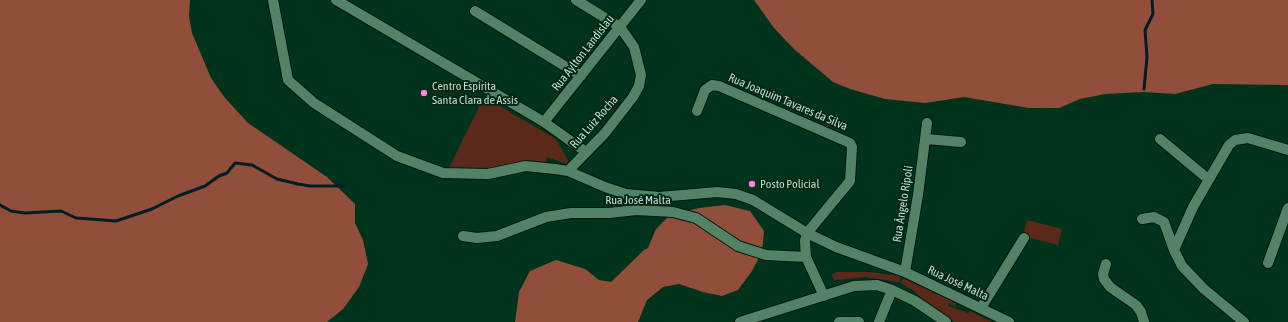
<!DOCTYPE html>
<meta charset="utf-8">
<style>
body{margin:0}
canvas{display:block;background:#00331c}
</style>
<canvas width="1288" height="322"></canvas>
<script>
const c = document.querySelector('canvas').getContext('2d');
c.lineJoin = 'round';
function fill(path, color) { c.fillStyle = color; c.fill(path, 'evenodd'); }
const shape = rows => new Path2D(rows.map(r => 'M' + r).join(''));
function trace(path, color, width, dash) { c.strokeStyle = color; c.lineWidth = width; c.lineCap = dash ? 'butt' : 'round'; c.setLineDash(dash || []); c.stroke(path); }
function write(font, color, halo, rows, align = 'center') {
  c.font = font + ' "Asap Condensed",sans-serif'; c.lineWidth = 4; c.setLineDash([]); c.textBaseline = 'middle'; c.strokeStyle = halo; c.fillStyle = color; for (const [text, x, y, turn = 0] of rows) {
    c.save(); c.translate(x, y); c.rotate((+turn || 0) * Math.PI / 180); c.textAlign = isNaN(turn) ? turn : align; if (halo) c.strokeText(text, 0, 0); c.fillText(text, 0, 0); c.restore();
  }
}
const green = shape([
 [484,97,556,139,568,160,567,164,547,157,546,163,492,169,449,168],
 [1027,220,1062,229,1058,245,1023,236],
 [837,272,870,272,901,276,899,282,865,277,835,280,831,275],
 [903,278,956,303,955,307,949,303,948,306,968,313,970,311,992,322,954,322,928,304,914,291,901,283]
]);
const forest = shape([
 [0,0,190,0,189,16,192,33,211,78,225,98,248,123,327,177,355,204,355,223,363,240,368,264,359,287,343,309,327,322,0,322],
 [754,0,1288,0,1288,85,1213,84,1175,94,1143,92,1105,94,1080,99,1059,108,1029,108,964,97,925,103,885,99,850,89,833,82,794,49,774,28],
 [725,205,750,211,764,231,762,252,752,271,738,290,722,296,703,292,679,284,663,287,647,300,638,322,515,322,519,292,530,271,556,260,585,269,599,280,611,282,644,250,648,248,656,229,670,215,699,208]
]);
const stream = shape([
 [1144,89,1147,57,1145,30,1153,14,1152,0],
 [0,205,11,211,25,213,61,211,76,218,116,221,152,209,178,196,205,186,219,176,227,173,235,163,252,165,277,179,298,184,310,186,344,186]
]);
const minor = shape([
 [273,0,288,80,314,103,397,156,443,173,488,174,526,166,555,169,568,171,605,187,626,194,659,197,717,192,736,194,753,200,807,233,836,247,905,272,1009,322],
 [336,0,544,122,586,152],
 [475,11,581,76],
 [697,111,705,90,712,85,719,86,850,143,852,147,850,181,807,233,805,241,806,257,824,296],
 [544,122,641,0],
 [926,139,961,142],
 [1160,139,1208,179],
 [568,171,605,133,633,97,639,86,641,75,634,47,620,27,576,0],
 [1142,219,1154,217,1164,222,1174,250,1182,266,1204,289,1244,322],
 [463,236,477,238,497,236,546,217,571,213,609,213,636,210,673,212,696,218,738,246,766,255,806,257],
 [1174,250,1193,207,1229,145,1235,140,1248,138,1288,150],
 [1268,263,1288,208],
 [1106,264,1103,274,1104,279,1110,287,1136,305,1141,312,1144,322],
 [905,272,918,195,927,123],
 [981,308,1024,238],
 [740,322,854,286,877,285,892,290,915,301,946,322],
 [839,322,859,322],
 [879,322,892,290]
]);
const markers = [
 [424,93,4,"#fe85e0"],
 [752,184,4,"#fe85e0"]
];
const streetNames = [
 ["Rua Aylton Landislau",583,53,-52],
 ["Rua Joaquim Tavares da Silva",788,102,23],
 ["Rua Luiz Rocha",594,122,-49],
 ["Rua José Malta",638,200],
 ["Rua Ângelo Ripoli",903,204,-81],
 ["Rua José Malta",958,283,25]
];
const poiNames = [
 ["Centro Espírita",432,86],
 ["Santa Clara de Assis",432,100],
 ["Posto Policial",760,184]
];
fill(green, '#5b2919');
fill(forest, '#914f3b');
trace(stream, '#011e26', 3);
trace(minor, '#01180b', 12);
trace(minor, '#548267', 10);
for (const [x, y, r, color] of markers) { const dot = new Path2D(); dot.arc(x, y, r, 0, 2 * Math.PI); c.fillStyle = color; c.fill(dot); trace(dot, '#032816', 1.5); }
write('12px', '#c1daca', '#032816', streetNames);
write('12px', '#c1daca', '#032816', poiNames, 'left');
</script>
